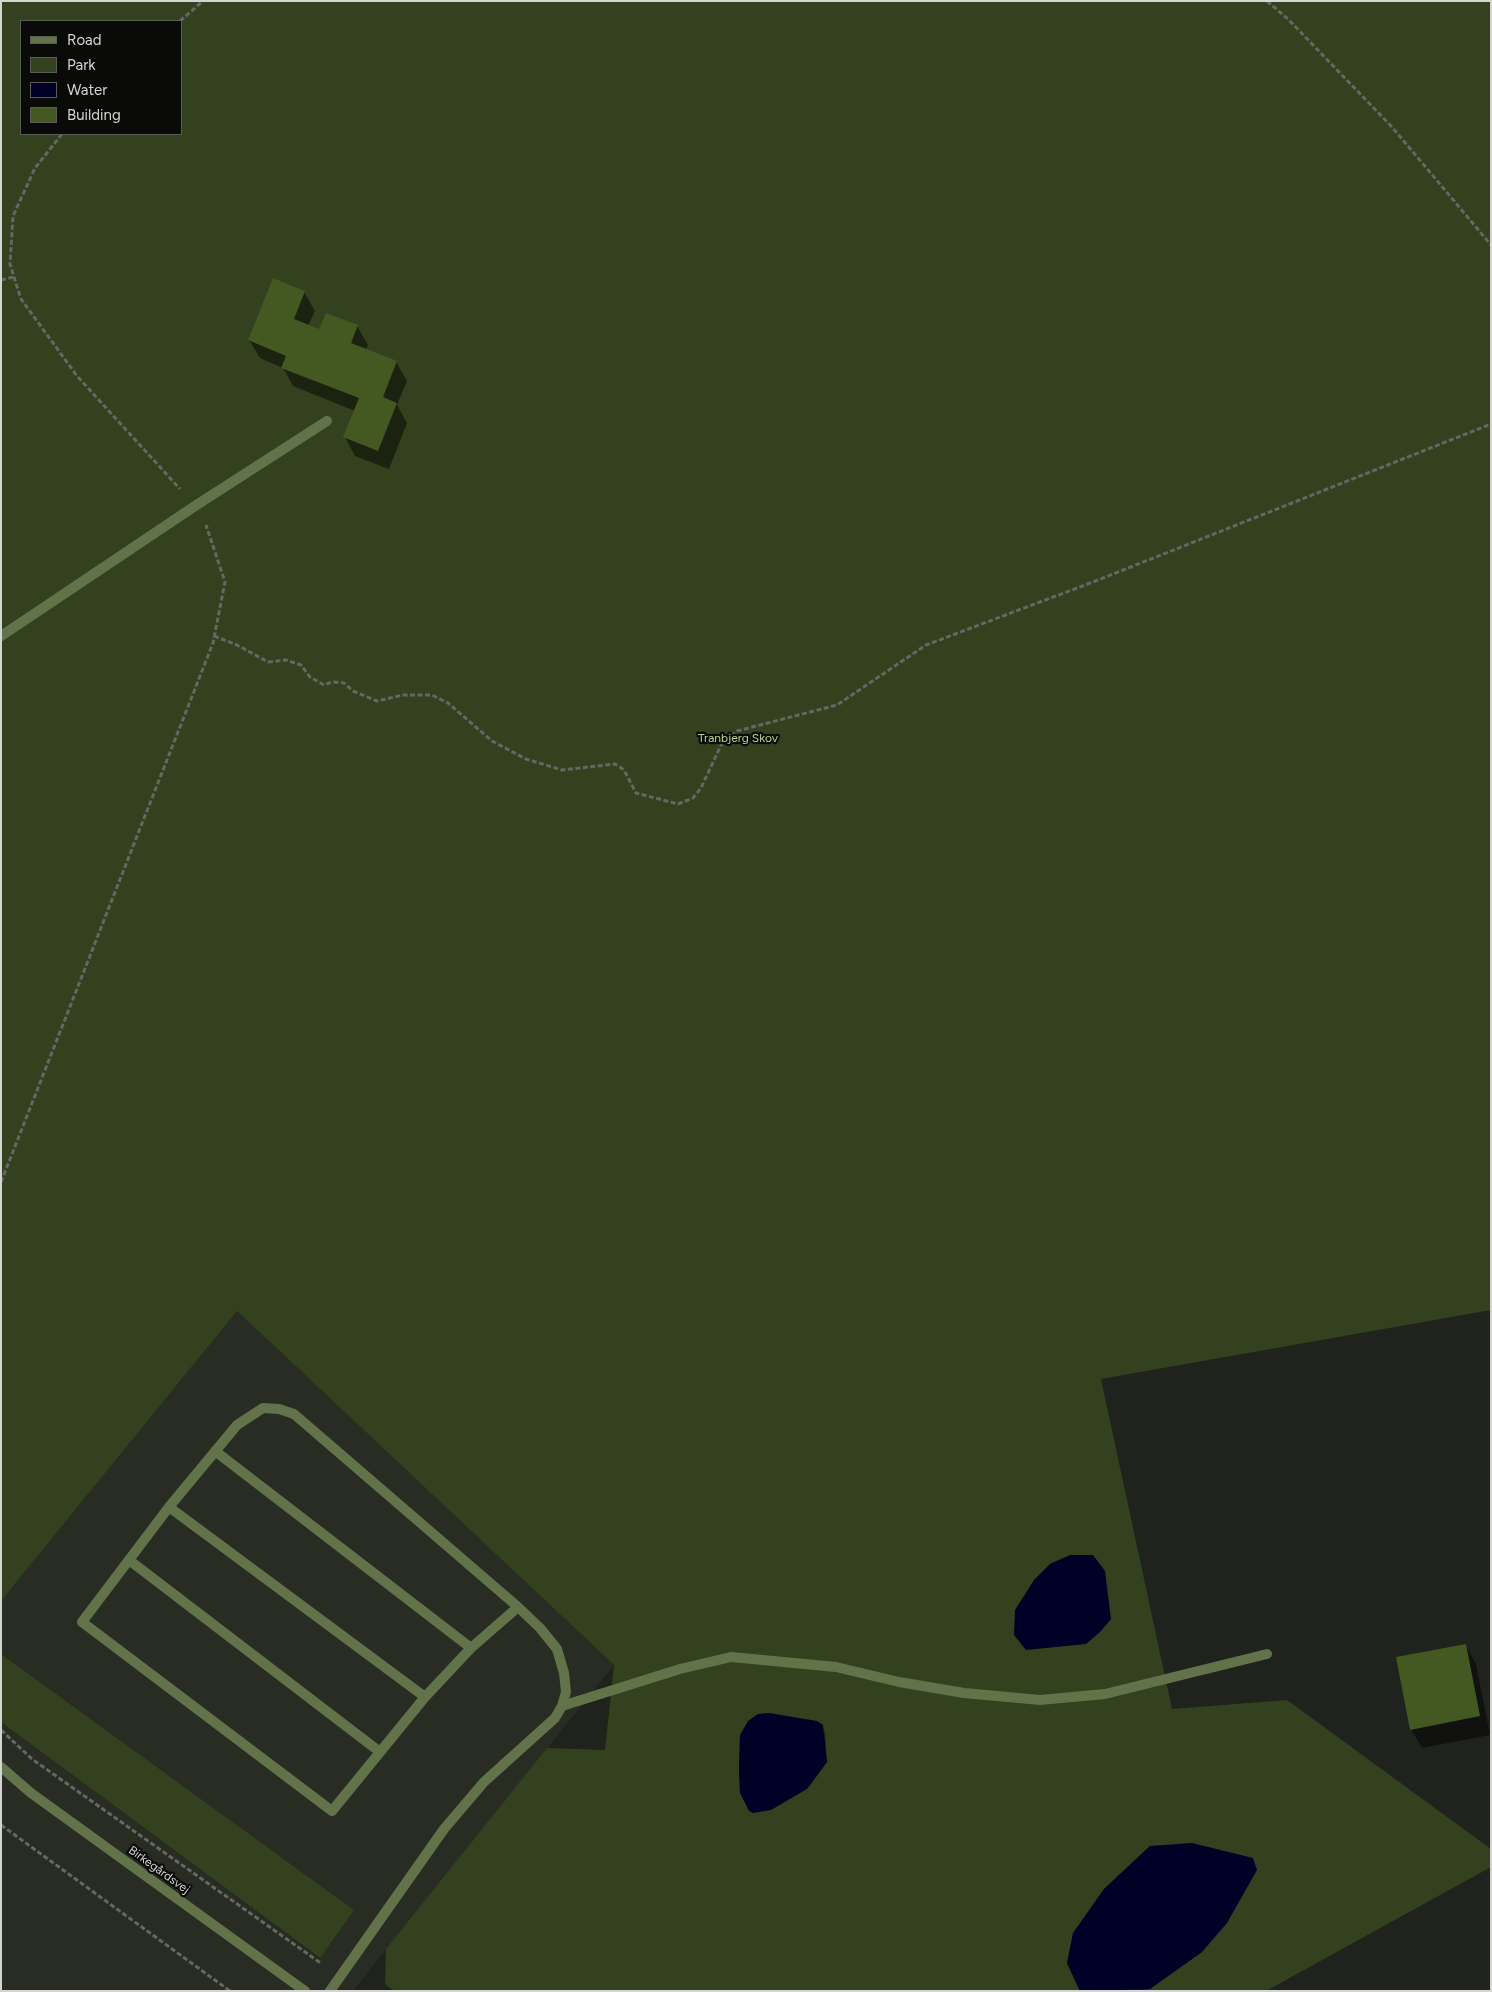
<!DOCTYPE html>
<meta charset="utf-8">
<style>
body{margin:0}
#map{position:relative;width:1492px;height:1992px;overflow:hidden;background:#20221d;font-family:Figtree,sans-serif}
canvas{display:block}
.frame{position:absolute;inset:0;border:2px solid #d4d5d2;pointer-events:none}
.legend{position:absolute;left:20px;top:20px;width:162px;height:115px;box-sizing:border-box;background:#0a0b09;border:1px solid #5b5c59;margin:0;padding:6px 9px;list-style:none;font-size:15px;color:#d4d5d2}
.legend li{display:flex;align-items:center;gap:10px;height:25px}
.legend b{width:25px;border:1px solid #5b5c59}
</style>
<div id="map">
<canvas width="1492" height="1992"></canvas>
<div class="frame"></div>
<ul class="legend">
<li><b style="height:6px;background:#62734a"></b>Road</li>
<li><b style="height:14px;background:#33411e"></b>Park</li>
<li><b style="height:14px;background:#010128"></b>Water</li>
<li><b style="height:14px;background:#445922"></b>Building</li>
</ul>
</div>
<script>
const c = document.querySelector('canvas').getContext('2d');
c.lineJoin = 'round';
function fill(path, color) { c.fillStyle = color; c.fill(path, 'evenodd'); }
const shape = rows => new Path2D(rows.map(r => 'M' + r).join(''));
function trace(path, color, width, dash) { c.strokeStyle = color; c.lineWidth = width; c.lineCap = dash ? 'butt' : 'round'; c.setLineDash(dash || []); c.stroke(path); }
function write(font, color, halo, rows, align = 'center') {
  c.font = font + ' Figtree,sans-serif'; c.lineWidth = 4.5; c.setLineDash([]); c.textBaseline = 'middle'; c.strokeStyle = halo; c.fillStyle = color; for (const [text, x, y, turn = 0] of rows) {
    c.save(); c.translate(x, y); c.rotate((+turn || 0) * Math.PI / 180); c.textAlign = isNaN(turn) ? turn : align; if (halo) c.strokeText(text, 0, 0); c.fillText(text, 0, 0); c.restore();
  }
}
const built = shape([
 [237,1311,614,1665,353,1991,1,1991,1,1722,319,1958,354,1910,1,1654,1,1601]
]);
const green = shape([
 [1,1,1491,1,1491,1310,1101,1379,1172,1709,1287,1700,1491,1849,1491,1867,1266,1991,1146,1991,1202,1952,1150,1846,1104,1889,1073,1934,1067,1963,1080,1991,394,1991,385,1984,386,1949,547,1748,605,1750,614,1665,237,1311,1,1601],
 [21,21,181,21,181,134,21,134],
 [825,1731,827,1762,807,1789,740,1793,739,1768,740,1735],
 [1,1654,354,1910,320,1958,1,1722]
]);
const water = shape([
 [1070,1555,1093,1555,1105,1571,1111,1619,1100,1632,1086,1644,1026,1650,1014,1635,1015,1610,1034,1580,1050,1564],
 [769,1713,817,1721,823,1725,827,1762,807,1789,771,1810,753,1813,749,1811,740,1793,739,1768,740,1735,748,1721,758,1714],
 [1192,1843,1253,1858,1257,1870,1227,1923,1202,1952,1150,1989,1080,1991,1067,1963,1073,1933,1104,1889,1150,1846]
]);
const shadow = shape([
 [304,292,315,311,308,326,320,331,357,326,368,345,366,350,396,362,407,381,397,405,407,423,389,469,355,456,345,437,355,411,293,386,283,368,260,358,249,340],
 [1465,1645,1476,1664,1490,1735,1422,1748,1411,1729]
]);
const building = shape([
 [273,278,305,291,294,319,319,329,326,313,358,325,351,343,397,361,383,397,397,403,378,451,343,437,359,398,281,368,286,356,248,340],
 [1466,1644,1480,1716,1410,1730,1396,1657]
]);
const path = shape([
 [1267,1,1289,20,1392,127,1491,245],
 [180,21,203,1],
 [62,134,35,168,13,216,10,264,14,277,21,299,77,376,180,489],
 [1,280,14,277],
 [214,636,237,645,268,662,286,660,301,665,310,677,324,685,332,682,344,683,353,691,377,701,403,695,432,695,448,703,492,741,526,759,562,770,615,764,624,770,636,793,678,804,693,798,701,788,722,743,737,731,837,705,926,645,1093,582,1491,424],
 [1,1182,213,643,225,582,206,525],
 [1,1730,32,1759,322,1964],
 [1,1825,230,1991]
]);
const service = shape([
 [1,636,195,506,327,421],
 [215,1451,471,1648],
 [169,1507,425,1697],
 [129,1560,380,1752],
 [562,1706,680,1669,731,1657,836,1667,899,1682,964,1693,1040,1700,1105,1694,1267,1654],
 [330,1991,444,1829,484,1782,555,1718,562,1706,566,1692,564,1673,557,1649,540,1628,518,1607,294,1414,279,1409,263,1408,237,1425,169,1507,82,1622,332,1811,425,1697,471,1648,518,1607]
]);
const minor = shape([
 [1,1767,31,1793,305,1991]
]);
const parkNames = [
 ["Tranbjerg Skov",738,738]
];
const streetNames = [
 ["Birkegårdsvej",159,1870,36]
];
fill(built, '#282c22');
fill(green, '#33411e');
fill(water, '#010128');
fill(shadow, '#0007');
fill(building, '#445922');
trace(path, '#656763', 3, [5, 2.5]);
trace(service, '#62734a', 10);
trace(minor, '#62734a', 10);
write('12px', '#b6d886', '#0a0b09', parkNames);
write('12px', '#d4d5d2', '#0a0b09', streetNames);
</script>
